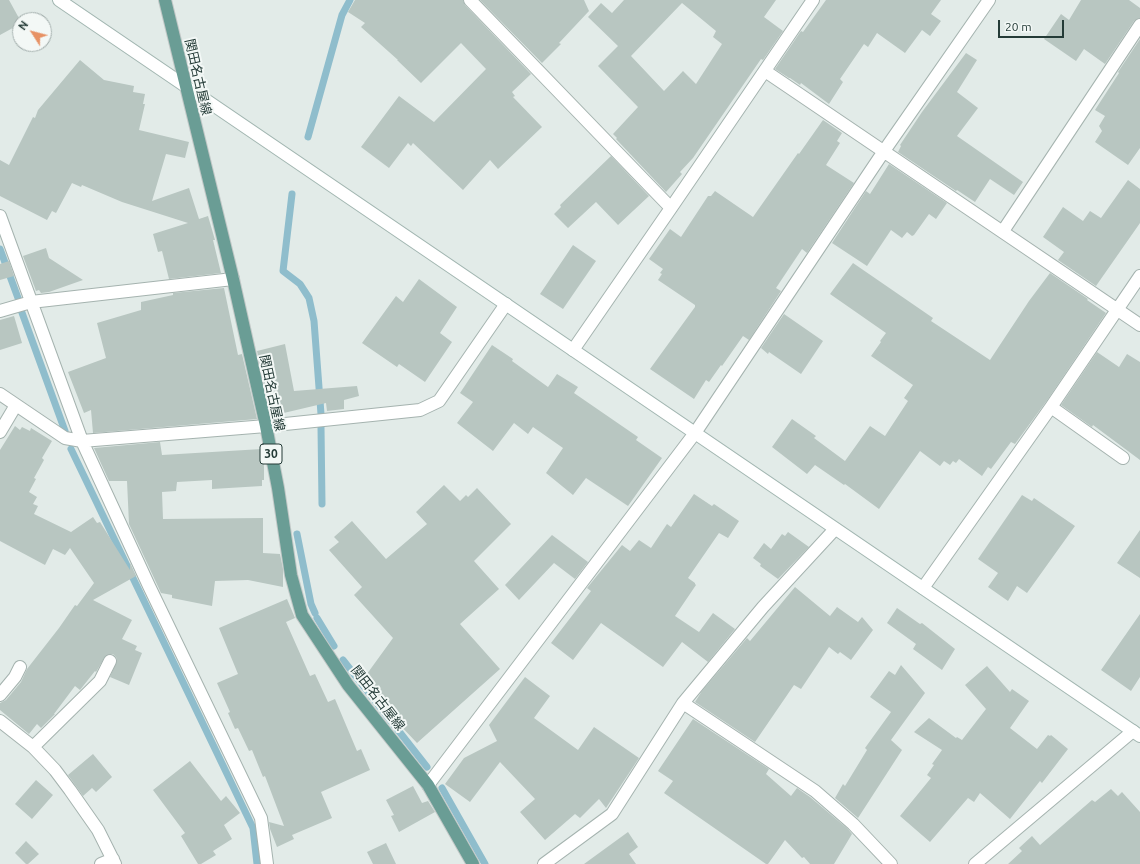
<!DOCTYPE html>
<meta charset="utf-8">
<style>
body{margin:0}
#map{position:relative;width:1140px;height:864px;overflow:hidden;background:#e2ebe8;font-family:Ubuntu,sans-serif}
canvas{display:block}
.north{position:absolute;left:12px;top:12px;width:40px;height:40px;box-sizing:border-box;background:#f3f8f6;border:1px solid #a0acaa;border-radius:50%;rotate:306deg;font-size:11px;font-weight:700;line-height:16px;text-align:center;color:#243b37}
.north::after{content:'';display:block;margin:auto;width:14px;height:18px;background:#e79265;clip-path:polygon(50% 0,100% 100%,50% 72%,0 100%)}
.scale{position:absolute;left:998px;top:20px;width:66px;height:18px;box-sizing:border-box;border:2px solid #243b37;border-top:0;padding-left:5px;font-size:12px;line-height:14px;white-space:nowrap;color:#243b37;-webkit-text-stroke:3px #f3f8f6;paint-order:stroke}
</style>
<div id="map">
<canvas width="1140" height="864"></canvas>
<div class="north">N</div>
<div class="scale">20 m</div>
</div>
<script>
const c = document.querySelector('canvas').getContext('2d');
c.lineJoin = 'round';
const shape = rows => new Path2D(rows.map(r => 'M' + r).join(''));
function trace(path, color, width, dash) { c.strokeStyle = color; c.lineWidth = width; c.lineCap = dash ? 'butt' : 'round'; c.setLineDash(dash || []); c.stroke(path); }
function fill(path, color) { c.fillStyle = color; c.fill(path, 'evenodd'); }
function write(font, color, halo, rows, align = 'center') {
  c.font = font + ' Ubuntu,"Noto Sans JP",sans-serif'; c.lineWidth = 4; c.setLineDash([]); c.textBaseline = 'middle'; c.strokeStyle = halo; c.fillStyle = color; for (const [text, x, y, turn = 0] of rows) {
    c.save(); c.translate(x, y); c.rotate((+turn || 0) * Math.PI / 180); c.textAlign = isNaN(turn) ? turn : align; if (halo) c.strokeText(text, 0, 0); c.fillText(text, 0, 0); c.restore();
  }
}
const stream = shape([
 [308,137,342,15,350,0],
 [292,194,283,271,300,284,309,298,314,321,321,414],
 [0,249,18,298],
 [21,310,65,431],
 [321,427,322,504],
 [71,449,253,828,257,864],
 [297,534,311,604,315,613],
 [317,618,334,646],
 [343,660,427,767],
 [442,788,485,864]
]);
const building = shape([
 [0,0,9,0,20,20,20,24,0,35],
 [355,0,463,0,465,5,531,74,512,92,515,96,513,97,542,127,498,169,490,160,463,190,413,143,411,146,408,143,389,168,361,147,399,96,434,122,486,69,461,43,421,83,397,60,398,60,361,27,365,23,348,12],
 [480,0,584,0,589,11,559,43,561,44,542,63],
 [624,0,776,0,764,17,783,31,763,60,761,59,693,158,680,172,682,174,666,192,616,139,617,138,613,134,638,107,598,66,618,46,588,17,601,3,612,13],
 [682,3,716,31,713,37,722,44,696,84,683,71,664,91,631,56],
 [826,0,941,0,931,14,941,21,930,36,922,30,905,53,877,33,868,47,864,44,840,79,843,82,829,104,801,83,800,85,790,78,789,78,775,69,801,31,803,32],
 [1081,0,1129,0,1140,8,1140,18,1134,21,1105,64,1084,49,1076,61,1044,39,1061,14,1069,20],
 [1140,39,1140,148,1128,165,1095,142,1102,131,1099,126,1105,116,1095,110,1119,73,1118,72],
 [966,53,977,60,957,92,978,108,957,136,1023,182,1014,195,990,179,975,202,957,190,956,191,898,152,901,146,900,145,922,112],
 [80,60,104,80,134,86,133,92,145,94,143,104,145,104,139,130,189,142,185,158,166,154,152,201,189,188,199,219,208,216,215,240,213,240,221,273,169,279,162,251,158,252,153,234,188,223,122,202,82,185,81,187,72,183,56,213,52,211,47,220,0,196,0,160,9,165,33,117,35,118,38,110],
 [823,120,842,133,837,141,840,143,826,165,854,183,807,253,802,249,776,288,781,291,749,340,743,336,722,366,721,365,709,382,706,380,694,399,650,369,695,307,695,305,658,280,662,274,660,273,663,269,649,259,670,229,681,237,708,196,711,196,715,191,753,217,798,153,799,154],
 [611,156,649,196,618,225,596,202,568,228,554,214,561,207,560,205],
 [889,164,947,203,936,219,929,214,914,235,912,236,907,232,902,238,891,230,867,266,832,243,866,191,870,194],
 [1128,180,1140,189,1140,223,1096,286,1058,260,1064,252,1043,237,1063,207,1083,221,1090,211,1101,218],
 [573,245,596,261,563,309,540,294],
 [46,248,49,258,83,280,49,292,41,293,39,290,36,291,23,256],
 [9,261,14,276,0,280,0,264],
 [853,263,933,318,931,321,990,360,1029,301,1050,273,1088,299,1087,300,1106,313,1048,399,1015,444,1011,442,991,469,988,467,982,476,959,459,956,463,953,461,950,465,944,461,940,466,920,451,879,509,845,484,844,485,815,465,807,474,772,447,792,419,816,436,814,438,845,461,870,426,885,436,908,401,904,398,913,385,871,356,881,342,880,341,886,333,830,294],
 [419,279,457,307,440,333,452,342,425,382,399,364,397,367,362,343,396,296,403,302],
 [224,288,238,355,242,354,257,419,93,433,91,410,84,413,68,372,106,358,97,323,141,310,141,302,173,295,173,293],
 [784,314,823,341,801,374,769,352,768,354,761,348],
 [14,316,22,343,0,350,0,320],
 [285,344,294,391,357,386,359,396,344,400,344,409,327,411,326,403,271,416,257,351],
 [492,345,513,359,512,361,548,387,557,374,578,387,574,393,638,437,636,440,662,458,628,506,586,478,573,495,546,473,563,448,533,427,528,434,514,423,493,451,457,423,473,402,460,393],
 [1097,352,1119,367,1127,354,1140,362,1140,460,1093,425,1092,427,1061,405],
 [15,426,20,430,22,427,30,431,31,428,52,441,42,458,44,460,34,478,36,479,29,492,37,497,33,504,38,506,34,514,71,532,93,517,97,523,100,522,130,570,130,563,136,576,93,600,132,620,122,639,137,646,135,650,142,653,129,685,110,677,117,660,116,657,113,654,106,655,96,672,95,671,80,690,75,686,54,714,55,714,41,728,37,724,29,734,0,710,0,703,6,700,21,682,27,669,59,628,75,605,77,606,94,583,70,548,65,555,53,549,45,565,0,541,0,450],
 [160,442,162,455,262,449,264,467,264,480,262,480,262,486,212,489,212,480,177,482,176,491,162,492,163,519,263,518,263,553,280,554,283,569,283,587,248,580,215,581,212,606,172,598,172,595,161,593,129,524,127,481,109,481,94,448],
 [444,485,460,501,466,495,468,497,477,488,511,524,474,561,499,589,460,624,500,669,417,743,398,723,364,678,393,638,354,595,362,587,329,550,339,542,334,537,352,521,386,559,427,524,416,512],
 [694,494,712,506,714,504,739,521,728,538,719,533,688,578,695,583,695,584,696,585,675,616,699,632,713,613,735,629,708,662,682,642,663,667,601,623,573,660,551,643,591,591,587,588,622,545,630,551,639,540,651,548,667,524,671,527],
 [1022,495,1032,501,1034,498,1075,526,1027,593,1017,586,1008,601,988,587,998,573,978,559],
 [1140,530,1140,578,1117,563],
 [788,532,809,547,778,579,760,566,761,564,753,558,764,543,771,549,782,534,785,536],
 [552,535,588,562,575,579,554,563,519,600,505,585],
 [795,587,830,616,837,607,858,622,862,617,873,630,851,660,840,652,838,654,829,647,801,689,794,685,755,742,695,702,702,691,747,638,750,641],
 [287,599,295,618,286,622,310,676,315,674,328,702,335,699,357,751,361,749,370,770,321,792,332,818,292,835,294,839,277,847,270,829,269,822,284,826,265,776,263,777,252,750,249,751,238,728,235,729,228,713,230,712,217,683,238,674,219,628],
 [897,608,920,624,922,623,955,649,942,670,913,649,916,644,887,623],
 [1140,614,1140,677,1131,691,1101,670],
 [901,665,925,693,891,740,902,750,858,818,835,798,843,784,845,786,867,750,865,748,891,712,870,697,889,671,895,675],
 [987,666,1010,692,1012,689,1029,701,1010,728,1037,749,1048,735,1050,736,1051,735,1068,749,1042,783,1040,781,1010,819,980,793,974,802,968,798,930,842,900,816,931,778,927,775,934,765,932,764,942,750,914,732,929,718,956,738,957,737,962,740,986,709,965,685],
 [525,677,550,696,534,718,578,750,594,727,639,758,606,808,599,799,580,818,575,814,545,840,520,812,535,799,500,762,470,802,445,784,464,758,497,741,489,725],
 [693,719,769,769,766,774,791,796,797,788,810,797,848,829,852,834,834,864,810,864,804,857,802,858,785,840,768,864,766,864,664,793,673,781,658,771],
 [93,754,112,777,96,792,92,788,83,796,68,775],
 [190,761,221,801,226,796,240,813,224,825,232,839,213,851,216,855,201,864,198,864,181,836,185,833,153,790],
 [36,780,53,795,32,819,15,804],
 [413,786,422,803,428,801,435,812,399,832,391,816,394,815,386,800],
 [1111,789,1118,796,1122,792,1140,812,1140,864,1008,864,1022,851,1019,848,1032,836,1040,845,1092,800,1095,802],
 [628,832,638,847,629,854,636,864,584,864],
 [26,841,39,854,28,864,26,864,15,853],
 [386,843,396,864,373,864,367,852]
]);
const street = shape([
 [470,0,671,208],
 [765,71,1140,325],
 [0,216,82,441,149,586,261,818,267,864],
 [1003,231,1140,25],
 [0,311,31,302,233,279],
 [573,350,671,208,813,0],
 [0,394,65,438,82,441,266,426,420,410,439,401,506,304],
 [1051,407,1123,458],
 [0,432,16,405],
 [923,588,1051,407,1140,276],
 [0,695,15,677,20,667],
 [683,703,815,791,853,824,891,864],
 [0,721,33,747,55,770,70,790,98,830,115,864],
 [33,747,100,681,110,661],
 [428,785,695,433,884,151,989,0],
 [101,864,113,859],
 [544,864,612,814,683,703,763,607,835,529],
 [975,864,1133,731]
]);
const secondary = shape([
 [59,0,1140,736]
]);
const primary = shape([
 [165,0,233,279,266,426,278,488,291,575,302,615,348,685,428,785,473,864]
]);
const shields = [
 [271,454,22]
];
const shieldNames = [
 ["30",271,454]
];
const streetNames = [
 ["関田名古屋線",198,77,77],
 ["関田名古屋線",272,393,78],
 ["関田名古屋線",378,698,52]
];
trace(stream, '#8fbdcc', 7);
fill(building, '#b8c6c1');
trace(street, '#a5b3af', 14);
trace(secondary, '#a2b6b1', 14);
trace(primary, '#c2c8c7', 14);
trace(street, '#fff', 12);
trace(secondary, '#fff', 12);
trace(primary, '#6a9d95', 12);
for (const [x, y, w] of shields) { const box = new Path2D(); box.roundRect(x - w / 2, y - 10, w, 20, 3); c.fillStyle = '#f3f8f6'; c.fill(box); trace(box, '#243b37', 1); }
write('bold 12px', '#243b37', null, shieldNames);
write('13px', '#243b37', '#f3f8f6', streetNames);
</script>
